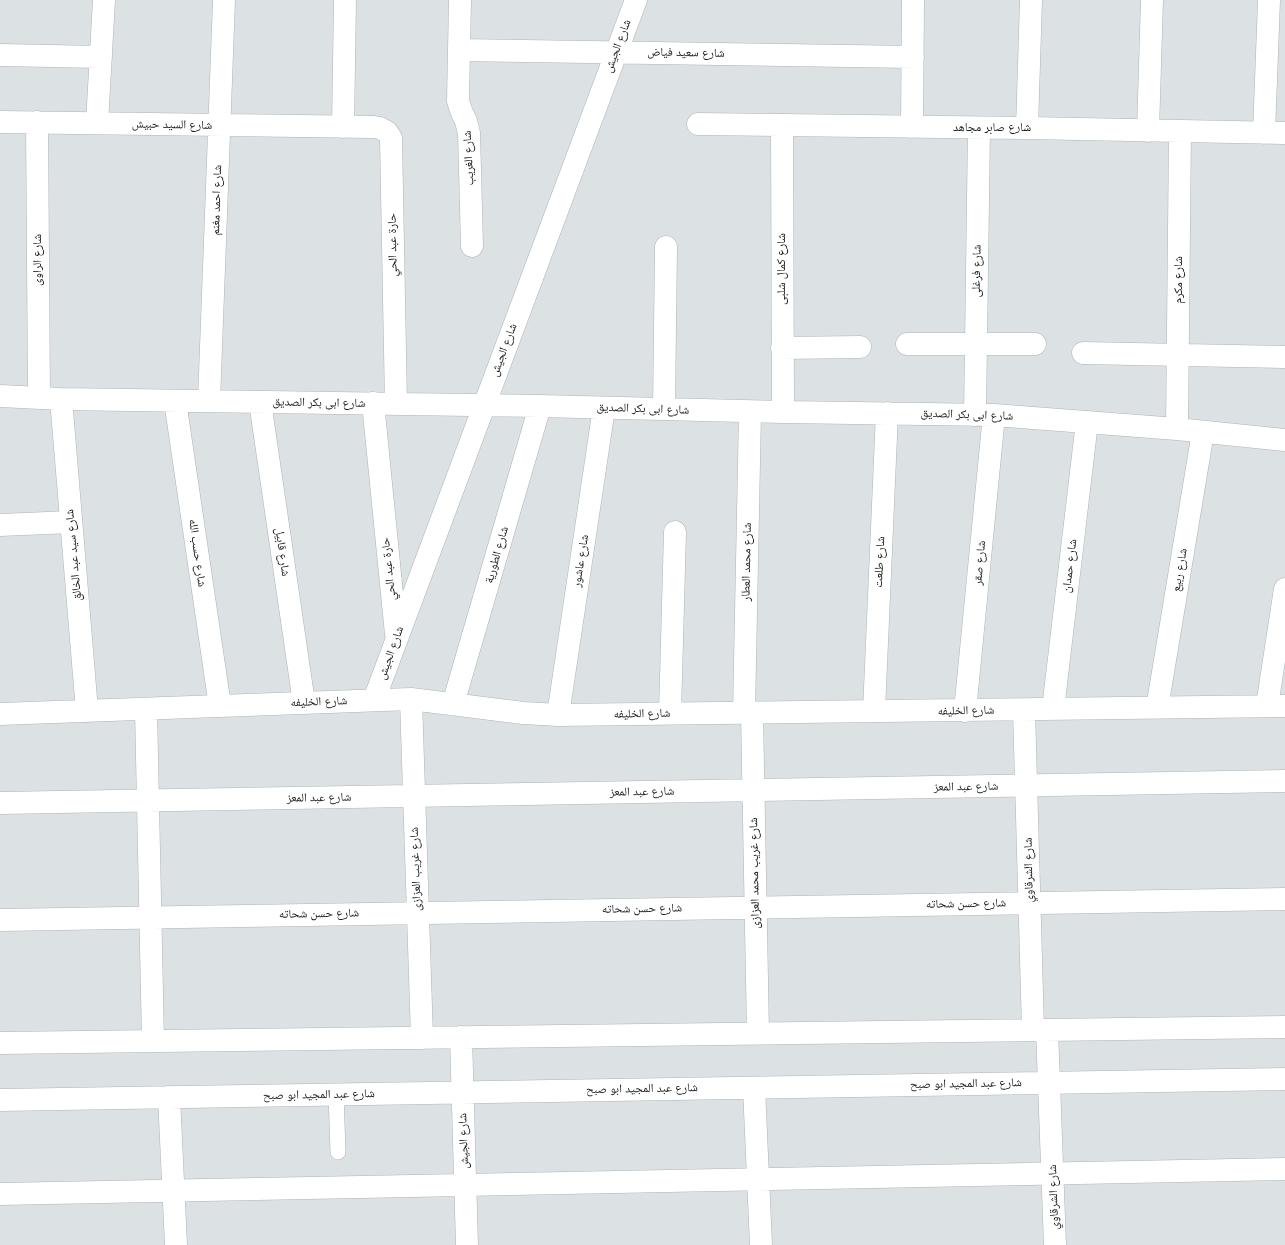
<!DOCTYPE html>
<meta charset="utf-8">
<style>
body{margin:0}
canvas{display:block;background:#dce1e3}
</style>
<canvas width="1285" height="1245"></canvas>
<script>
const c = document.querySelector('canvas').getContext('2d');
c.lineJoin = 'round';
const shape = rows => new Path2D(rows.map(r => 'M' + r).join(''));
function trace(path, color, width, dash) { c.strokeStyle = color; c.lineWidth = width; c.lineCap = dash ? 'butt' : 'round'; c.setLineDash(dash || []); c.stroke(path); }
function write(font, color, halo, rows, align = 'center') {
  c.font = font + ' "DM Sans","Noto Naskh Arabic",sans-serif'; c.lineWidth = 3; c.setLineDash([]); c.textBaseline = 'middle'; c.strokeStyle = halo; c.fillStyle = color; for (const [text, x, y, turn = 0] of rows) {
    c.save(); c.translate(x, y); c.rotate((+turn || 0) * Math.PI / 180); c.textAlign = isNaN(turn) ? turn : align; if (halo) c.strokeText(text, 0, 0); c.fillText(text, 0, 0); c.restore();
  }
}
const service = shape([
 [336,1094,338,1152]
]);
const minor = shape([
 [460,0,458,101,462,113,466,121,469,133,472,246],
 [459,50,913,57],
 [0,55,101,57],
 [0,122,374,127,380,128,387,132,391,138,396,404],
 [37,122,39,398],
 [97,123,104,0],
 [698,124,1027,128,1285,133],
 [782,125,783,412],
 [343,127,345,0],
 [912,127,913,0],
 [1027,128,1031,0],
 [1148,131,1152,0],
 [1264,133,1269,0],
 [907,344,1035,344],
 [782,348,860,347],
 [1083,353,1285,357],
 [0,396,61,399,540,406,783,412,994,415,1177,429,1285,440],
 [61,399,87,711],
 [175,401,220,706],
 [209,401,224,0],
 [260,402,304,703],
 [373,403,396,634],
 [664,409,666,247],
 [975,415,979,128],
 [1177,429,1180,131],
 [0,525,71,522],
 [411,699,422,1038],
 [374,700,636,0],
 [453,704,540,406],
 [1267,706,1285,589],
 [1157,708,1203,432],
 [146,709,153,1041],
 [1053,709,1087,422],
 [1024,710,1033,1030],
 [874,711,887,413],
 [965,711,994,415],
 [670,713,675,532],
 [744,713,750,412],
 [752,713,758,1034],
 [0,714,411,699,523,713,558,715,1285,706],
 [558,715,604,408],
 [0,803,1285,781],
 [0,920,1285,899],
 [1047,1030,1055,1245],
 [461,1037,467,1245],
 [0,1043,1285,1027],
 [754,1088,761,1245],
 [169,1097,176,1245],
 [0,1100,1285,1079],
 [0,1194,1285,1169]
]);
const streetNames = [
 ["شارع الجيش",618,46,-69],
 ["شارع سعيد فياض",686,53,1],
 ["شارع السيد حبيش",172,125,1],
 ["شارع صابر مجاهد",992,128],
 ["شارع الغريب",469,158,-93],
 ["شارع احمد مغنم",217,200,-88],
 ["حارة عبد الحي",393,245,-91],
 ["شارع الراوى",38,260,-90],
 ["شارع كمال شلبى",782,269,-90],
 ["شارع فرغلى",977,271,-89],
 ["شارع مكرم",1179,280,-90],
 ["شارع الجيش",504,350,-69],
 ["شارع ابى بكر الصديق",319,403,1],
 ["شارع ابى بكر الصديق",643,409,2],
 ["شارع ابى بكر الصديق",967,415,2],
 ["شارع قابيل",282,552,82],
 ["شارع حسب الله",197,553,82],
 ["شارع سيد عبد الخالق",74,555,-95],
 ["شارع الطورية",497,555,-74],
 ["شارع عاشور",581,561,-81],
 ["شارع محمد العطار",747,562,-89],
 ["شارع طلعت",880,562,-87],
 ["شارع صقر",980,563,-85],
 ["شارع حمدان",1070,566,-83],
 ["حارة عبد الحي",389,569,-96],
 ["شارع ربيع",1180,570,-80],
 ["شارع الجيش",391,653,-70],
 ["شارع الخليفه",319,702,-2],
 ["شارع الخليفه",966,711,-1],
 ["شارع الخليفه",642,714,-1],
 ["شارع عبد المعز",966,787,-1],
 ["شارع عبد المعز",642,792,-1],
 ["شارع عبد المعز",319,798,-1],
 ["شارع غريب العزازى",416,869,-92],
 ["شارع الشرقاوي",1029,870,-91],
 ["شارع غريب محمد العزازى",755,873,-91],
 ["شارع حسن شحاته",966,904,-1],
 ["شارع حسن شحاته",642,909,-1],
 ["شارع حسن شحاته",319,914,-1],
 ["شارع عبد المجيد ابو صبح",966,1084,-1],
 ["شارع عبد المجيد ابو صبح",642,1089,-1],
 ["شارع عبد المجيد ابو صبح",319,1095,-1],
 ["شارع الجيش",464,1141,-92],
 ["شارع الشرقاوي",1054,1197,-92]
];
trace(service, '#afb3b6', 16);
trace(minor, '#afb3b6', 23);
trace(service, '#fff', 15);
trace(minor, '#fff', 22);
write('12px', '#161819', '#fff', streetNames);
</script>
